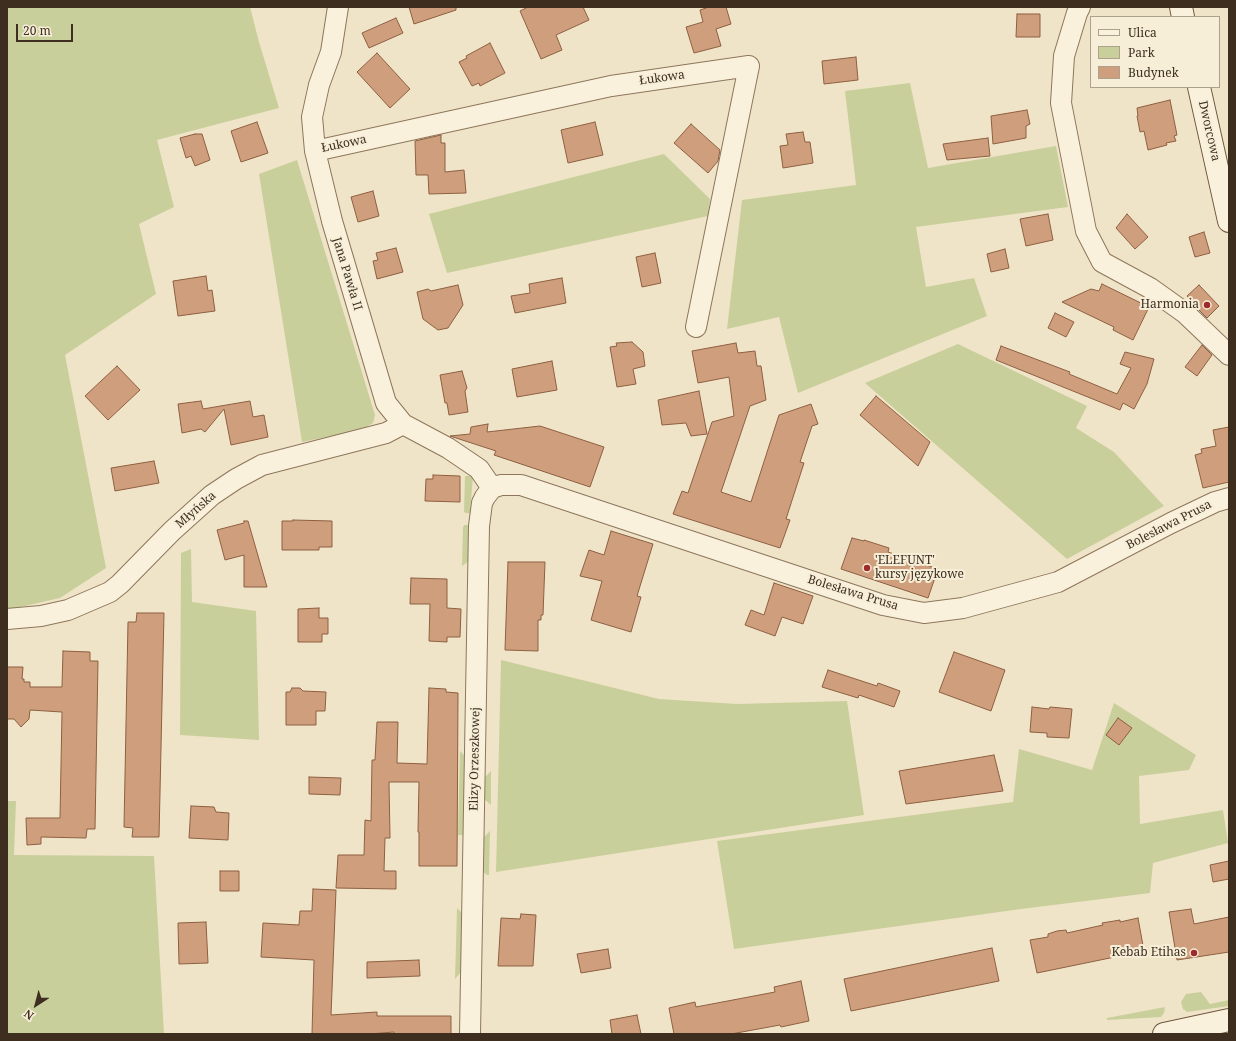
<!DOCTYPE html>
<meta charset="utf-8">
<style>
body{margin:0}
#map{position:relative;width:1236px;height:1041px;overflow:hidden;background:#f0e4c8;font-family:"Noto Serif",serif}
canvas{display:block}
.frame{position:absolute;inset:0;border:8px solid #3d2e20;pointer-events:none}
.legend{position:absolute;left:1090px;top:16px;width:130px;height:72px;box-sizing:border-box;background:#f7eed8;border:1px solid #ada18e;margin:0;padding:5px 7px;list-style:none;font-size:12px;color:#3d2e20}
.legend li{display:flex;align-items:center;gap:8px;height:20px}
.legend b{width:20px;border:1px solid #ada18e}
.north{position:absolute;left:16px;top:985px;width:40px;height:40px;-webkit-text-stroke:3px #f7eed8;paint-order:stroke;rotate:216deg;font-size:11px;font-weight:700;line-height:16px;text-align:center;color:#3d2e20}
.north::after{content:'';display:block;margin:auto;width:14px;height:18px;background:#3d2e20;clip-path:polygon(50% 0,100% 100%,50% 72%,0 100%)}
.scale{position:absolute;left:16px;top:24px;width:57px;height:18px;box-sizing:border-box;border:2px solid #3d2e20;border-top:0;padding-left:5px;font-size:12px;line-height:14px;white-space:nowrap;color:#3d2e20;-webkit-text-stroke:3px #f7eed8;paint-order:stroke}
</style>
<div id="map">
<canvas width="1236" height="1041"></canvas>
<div class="frame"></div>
<ul class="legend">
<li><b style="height:5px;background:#faf1dc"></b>Ulica</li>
<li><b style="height:11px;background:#c9cf9b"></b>Park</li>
<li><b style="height:11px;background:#cf9f7d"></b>Budynek</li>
</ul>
<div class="north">N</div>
<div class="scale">20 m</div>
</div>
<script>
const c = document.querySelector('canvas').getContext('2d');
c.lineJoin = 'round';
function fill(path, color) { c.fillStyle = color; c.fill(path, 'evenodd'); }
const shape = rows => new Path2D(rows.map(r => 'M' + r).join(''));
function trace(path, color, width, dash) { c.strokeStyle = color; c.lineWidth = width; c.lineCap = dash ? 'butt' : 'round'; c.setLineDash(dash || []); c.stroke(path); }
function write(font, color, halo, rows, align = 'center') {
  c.font = font + ' "Noto Serif",serif'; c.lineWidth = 4; c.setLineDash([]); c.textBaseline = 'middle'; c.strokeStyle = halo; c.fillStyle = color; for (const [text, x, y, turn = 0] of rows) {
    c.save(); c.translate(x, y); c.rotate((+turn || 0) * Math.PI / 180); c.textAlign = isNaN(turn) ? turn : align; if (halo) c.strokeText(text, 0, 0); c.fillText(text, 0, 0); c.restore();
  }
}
const green = shape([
 [7,7,250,7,259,42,279,108,157,140,174,207,139,224,156,294,65,355,106,568,60,598,7,610],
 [910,83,928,168,1056,146,1068,207,916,227,926,287,974,278,987,316,798,393,779,317,727,329,742,200,856,185,845,91],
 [664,154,710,199,708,216,447,273,429,214],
 [297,160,375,415,373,423,366,427,366,429,302,442,259,174],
 [958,344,1087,406,1076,428,1114,452,1164,506,1067,559,865,383],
 [465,476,473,476,470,513,466,513,464,512],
 [464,525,470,525,469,561,462,566,463,527],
 [191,549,192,602,256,611,259,740,180,735,181,553],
 [501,660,659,699,737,704,847,701,864,815,496,872],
 [1114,703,1196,755,1189,770,1139,776,1140,824,1223,810,1228,843,1153,863,1150,893,1021,909,734,949,717,841,1013,802,1019,749,1092,770],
 [460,751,467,758,465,835,458,835],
 [491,771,491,805,484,799,484,778],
 [7,801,16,801,14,855,154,856,164,1034,7,1034],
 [490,831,489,875,487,875,482,871,483,838],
 [457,908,461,912,463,918,461,972,455,979],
 [1201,992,1210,1004,1229,1000,1229,1006,1187,1012,1183,1009,1181,1002,1186,994],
 [1165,1007,1164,1013,1161,1017,1107,1020,1107,1018]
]);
const building = shape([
 [409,7,456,7,456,10,414,24,409,7],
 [528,7,583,7,589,20,556,35,562,50,541,59,520,11,528,7],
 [709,7,726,7,731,24,716,29,721,46,694,53,686,27,703,22,700,10,709,7],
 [1017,14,1040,14,1040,37,1016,37,1017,14],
 [396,18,403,33,369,48,362,33,396,18],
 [490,43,505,73,480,86,479,83,472,86,459,62,467,58,466,56,490,43],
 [377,53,410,89,390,108,357,72,377,53],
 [856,57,858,80,824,84,822,61,856,57],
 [1170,100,1177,135,1174,136,1176,141,1166,143,1167,145,1148,150,1144,131,1140,132,1137,116,1138,116,1137,108,1170,100],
 [1027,110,1030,124,1026,126,1026,138,993,144,991,116,1027,110],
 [257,122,268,153,241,162,231,131,257,122],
 [595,122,603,155,568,163,561,130,595,122],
 [691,124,720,150,718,161,708,173,674,143,691,124],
 [803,132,805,142,810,142,813,163,783,168,780,146,788,145,786,134,803,132],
 [195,134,202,134,210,160,195,166,191,156,186,158,180,138,195,134],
 [441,135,441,143,445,143,445,172,464,170,466,193,429,194,428,175,416,175,415,141,441,135],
 [988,138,990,156,947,160,943,144,988,138],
 [373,191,379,216,358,222,351,197,373,191],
 [1048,214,1053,240,1026,246,1020,219,1048,214],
 [1127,214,1148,237,1135,249,1116,228,1127,214],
 [1204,232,1210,253,1195,257,1189,237,1204,232],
 [396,248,403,272,377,279,373,261,378,260,376,253,396,248],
 [1005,249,1009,268,991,272,987,254,1005,249],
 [655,253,661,283,642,287,636,257,655,253],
 [206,276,208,291,212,290,215,311,178,316,173,281,206,276],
 [562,278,566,303,515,313,511,296,530,293,529,284,562,278],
 [1102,284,1149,307,1133,340,1113,330,1114,327,1062,302,1091,289,1099,291,1102,284],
 [458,285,463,305,448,328,438,330,423,319,417,292,428,289,431,291,458,285],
 [1199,285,1219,306,1207,318,1194,305,1195,305,1187,296,1199,285],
 [1055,313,1074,322,1066,337,1048,328,1055,313],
 [632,342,643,352,645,366,633,369,636,384,617,387,610,347,617,346,616,343,632,342],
 [736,343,738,353,755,351,757,366,761,366,766,400,750,406,721,492,751,502,779,415,811,404,818,424,812,426,800,462,804,463,786,519,790,520,780,548,673,514,682,491,688,493,712,422,734,416,729,377,698,383,692,351,736,343],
 [1202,345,1212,355,1197,376,1185,367,1202,345],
 [1001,346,1070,372,1069,374,1117,394,1131,368,1120,364,1125,352,1154,359,1147,384,1134,409,1123,403,1120,410,996,360,1001,346],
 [552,361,557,390,517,397,512,369,552,361],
 [117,366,140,390,108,420,85,396,117,366],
 [462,371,467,388,465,391,468,412,449,415,447,403,445,403,440,375,462,371],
 [699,391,707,434,691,436,686,423,662,425,658,400,699,391],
 [876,396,930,442,918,466,860,415,876,396],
 [201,401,203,409,250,401,253,417,264,415,268,437,231,445,224,409,205,432,201,429,182,433,178,404,201,401],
 [488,424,487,432,540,426,604,447,590,487,494,455,496,451,450,436,470,434,471,427,488,424],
 [1229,427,1229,482,1203,488,1195,455,1202,453,1201,449,1216,446,1213,430,1229,427],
 [154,461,159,483,115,491,111,468,154,461],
 [433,475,460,476,460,502,425,501,426,479,433,479,433,475],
 [293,520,332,521,332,547,319,547,319,550,282,550,282,521,293,521,293,520],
 [244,521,248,521,267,587,244,587,244,555,225,560,217,530,244,523,244,521],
 [611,531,653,544,637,596,641,597,631,632,591,620,602,581,580,576,589,550,604,555,611,531],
 [852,538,864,541,864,540,889,548,888,552,938,569,928,598,841,569,852,538],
 [508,562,545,562,543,615,541,615,541,620,538,620,538,651,505,650,508,562],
 [411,578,447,579,447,608,461,609,460,637,447,637,447,642,429,641,430,604,410,604,411,578],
 [774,583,813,596,803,624,782,617,775,636,745,625,751,610,764,615,774,583],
 [319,608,319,618,328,618,328,634,322,634,322,642,298,642,298,609,319,608],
 [137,613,164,613,159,837,132,837,133,828,124,827,128,622,136,622,137,613],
 [63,651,90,652,90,661,98,661,95,829,87,829,86,838,41,837,41,844,27,845,26,818,60,818,62,712,30,710,29,719,21,727,14,719,7,719,7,667,23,667,22,679,24,679,24,682,30,682,30,687,62,687,63,651],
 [954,652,1005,670,991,711,939,692,954,652],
 [828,670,877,686,878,683,900,691,894,707,859,695,858,698,822,687,828,670],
 [292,688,300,688,303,691,326,692,325,711,316,711,316,725,286,725,286,692,290,692,292,688],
 [429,688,446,689,446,692,458,693,457,866,419,866,419,832,418,832,419,782,389,782,390,838,385,838,384,871,396,871,396,889,336,888,338,855,364,855,365,820,371,821,372,760,375,760,377,722,398,722,397,763,427,764,429,688],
 [1032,707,1049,709,1050,707,1072,709,1069,738,1047,737,1047,733,1030,732,1032,707],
 [1118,718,1132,728,1119,745,1106,735,1118,718],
 [994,755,1003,791,906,804,899,771,994,755],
 [309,777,341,778,340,795,309,794,309,777],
 [191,806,214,807,216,812,229,813,228,840,189,838,191,806],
 [1229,861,1229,879,1213,882,1210,865,1229,861],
 [220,871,239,871,239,891,220,891,220,871],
 [313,889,336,890,331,1015,377,1012,377,1016,451,1016,451,1034,394,1034,394,1032,369,1034,312,1034,314,960,261,957,263,923,299,925,300,911,312,911,313,889],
 [1191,909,1194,924,1229,917,1229,952,1177,960,1169,912,1191,909],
 [521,914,536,915,533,966,498,966,501,918,520,919,521,914],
 [1138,918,1144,951,1037,973,1030,940,1048,937,1048,934,1057,931,1066,930,1067,933,1103,925,1102,923,1120,920,1120,922,1138,918],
 [206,922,208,963,179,964,178,923,206,922],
 [992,948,999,981,851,1011,844,979,992,948],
 [608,949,611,968,581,973,577,954,608,949],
 [419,960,420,976,367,978,367,962,419,960],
 [801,981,809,1021,781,1027,780,1025,731,1034,674,1034,669,1008,695,1002,696,1007,775,992,774,987,801,981],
 [637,1015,641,1034,612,1034,610,1020,637,1015]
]);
const street = shape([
 [338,7,331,52,319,85,312,117,315,151,332,221,386,403,403,424,448,448,479,469,492,488],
 [1080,7,1077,13,1064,56,1061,103,1086,231,1102,262,1150,288,1185,313,1229,355],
 [315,151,611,86,749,66,696,327],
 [7,619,41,616,68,610,110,592,120,584,172,531,212,495,236,479,262,465,386,433,403,424],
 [470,1034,479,526,482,503,485,497,492,488,501,485,521,485,883,605,924,613,963,608,1058,582,1171,523,1215,502,1229,498]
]);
const secondary = shape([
 [1181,7,1183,17],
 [1199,87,1229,221],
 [1164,1034,1229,1020]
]);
const markers = [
 [1207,305,4,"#9e2a2b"],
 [867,568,4,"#9e2a2b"],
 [1194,953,4,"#9e2a2b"]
];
const streetNames = [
 ["Łukowa",662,78,-8],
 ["Dworcowa",1209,131,77],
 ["Łukowa",344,144,-12],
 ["Jana Pawła II",347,274,73],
 ["Młyńska",196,510,-41],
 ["Bolesława Prusa",1169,525,-27],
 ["Bolesława Prusa",853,593,17],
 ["Elizy Orzeszkowej",475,759,-89]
];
const poiNames = [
 ["Harmonia",1199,305],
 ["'ELEFUNT'",875,561,"left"],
 ["kursy językowe",875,575,"left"],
 ["Kebab Etihas",1186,953]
];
fill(green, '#c9cf9b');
fill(building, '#cf9f7d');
trace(building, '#8d5f41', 1);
trace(street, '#8d765c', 22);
trace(secondary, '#6f573f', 24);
trace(street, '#faf1dc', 20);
trace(secondary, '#faf1dc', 22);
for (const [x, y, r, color] of markers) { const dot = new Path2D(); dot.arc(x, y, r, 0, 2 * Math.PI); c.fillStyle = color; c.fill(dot); trace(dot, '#f7eed8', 1.5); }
write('12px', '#3d2e20', '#f7eed8', streetNames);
write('12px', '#3d2e20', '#f7eed8', poiNames, 'right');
</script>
